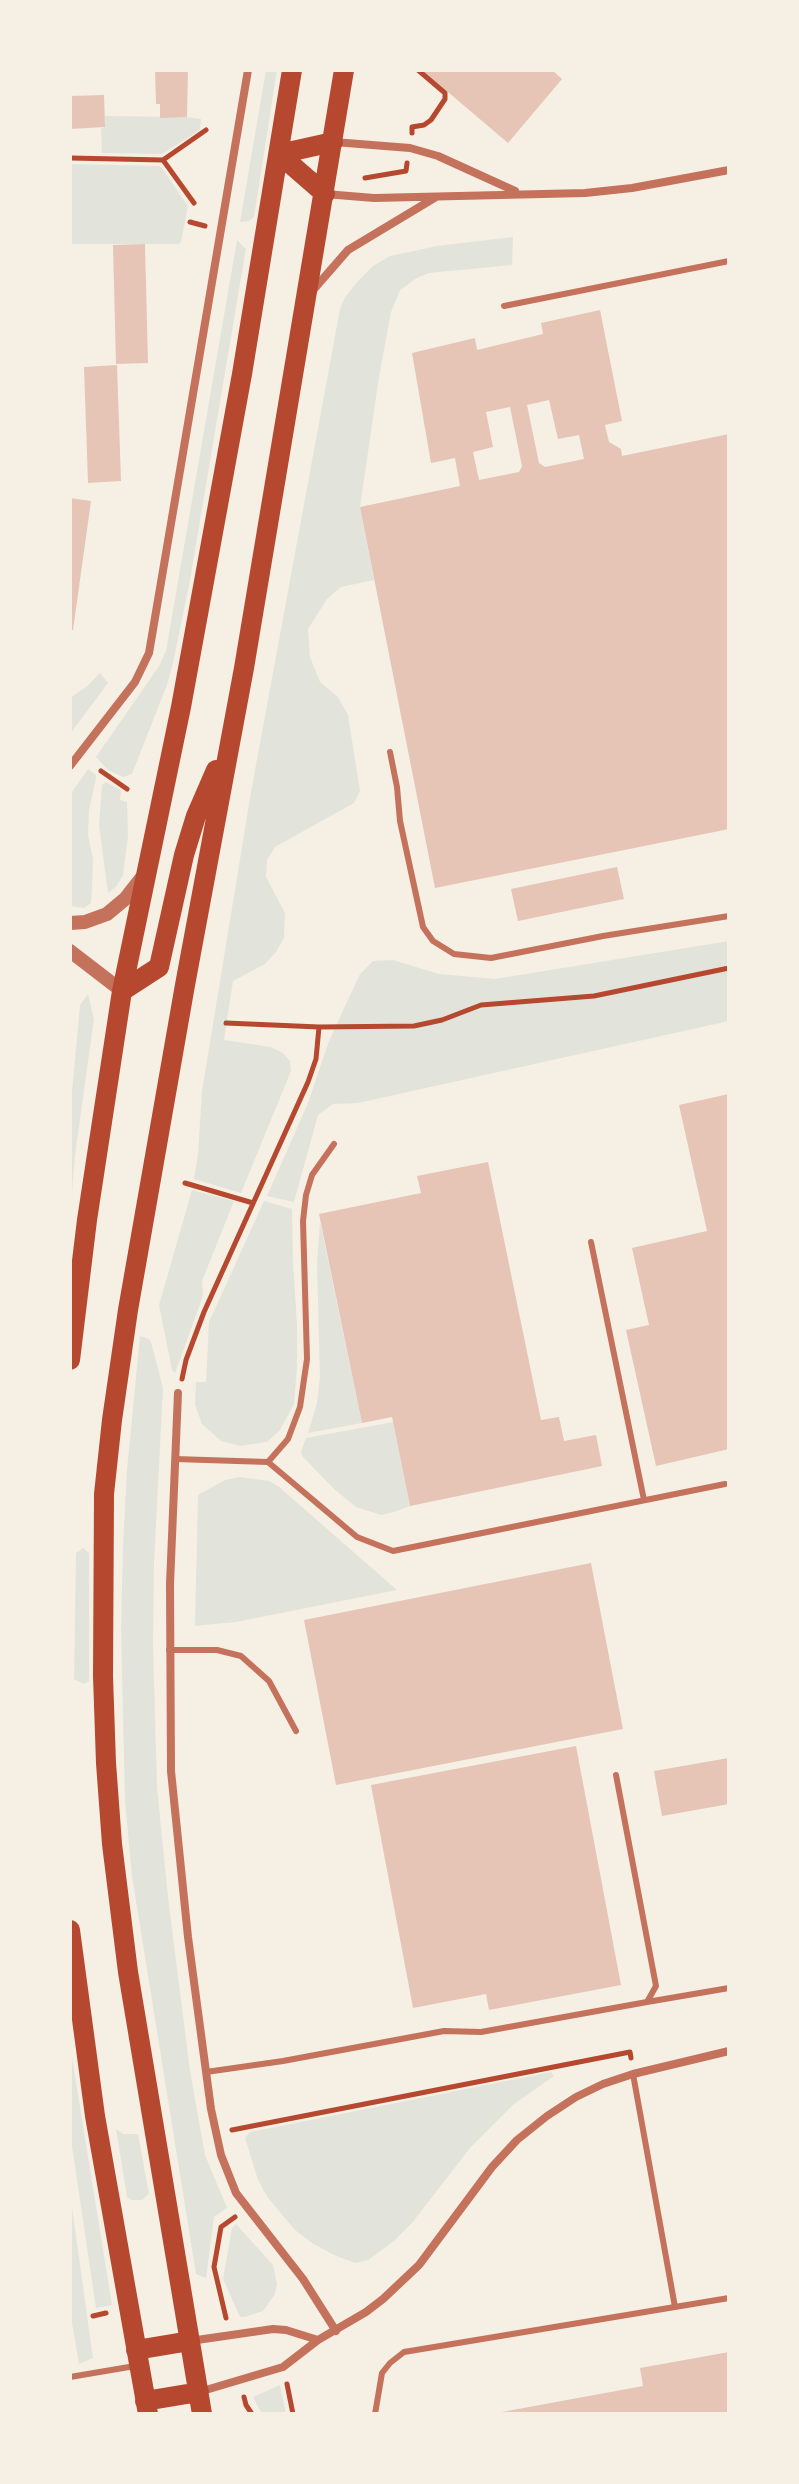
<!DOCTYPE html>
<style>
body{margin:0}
#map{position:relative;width:799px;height:2484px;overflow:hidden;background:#f6efe4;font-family:Ubuntu,sans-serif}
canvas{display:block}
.frame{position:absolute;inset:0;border:72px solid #f6efe4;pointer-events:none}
</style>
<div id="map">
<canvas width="799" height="2484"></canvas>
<div class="frame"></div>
</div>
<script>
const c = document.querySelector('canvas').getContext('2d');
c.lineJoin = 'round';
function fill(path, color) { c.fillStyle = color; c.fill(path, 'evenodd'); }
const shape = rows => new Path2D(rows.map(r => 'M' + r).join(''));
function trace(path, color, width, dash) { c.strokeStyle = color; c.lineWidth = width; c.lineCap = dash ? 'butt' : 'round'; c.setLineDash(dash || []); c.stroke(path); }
const green = shape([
 [266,70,277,70,254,217,249,221,240,222],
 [105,116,187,117,201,119,200,130,162,154,102,153,101,128,105,127],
 [70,164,159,166,162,168,188,206,181,242,179,244,70,244],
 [513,237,512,265,429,273,417,278,400,290,391,312,379,377,360,507,374,580,341,587,327,599,308,629,310,657,320,682,338,697,348,715,360,791,354,803,275,847,267,860,266,877,285,913,284,938,276,952,265,964,233,981,224,1040,271,1047,283,1053,290,1061,291,1071,241,1193,194,1179,198,1154,202,1091,251,792,340,309,345,297,359,280,373,266,390,256,437,246],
 [237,240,246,249,245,254,190,580,173,663,167,685,132,774,123,777,108,770,96,757,159,666,166,651],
 [100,673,108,683,70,734,70,698,86,687],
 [88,769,96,775,96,779,89,810,88,835,93,859,92,888,91,903,84,908,70,906,70,795],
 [106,782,121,790,120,800,127,802,128,836,123,875,116,887,108,893,99,825,102,785],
 [729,941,729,1021,358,1103,333,1104,318,1115,294,1202,267,1196,308,1103,329,1041,360,974,373,961,393,960,439,974,495,979],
 [88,994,94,1019,75,1155,70,1218,70,1113,80,1005],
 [192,1190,234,1201,202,1281,203,1296,175,1373,172,1370,159,1305],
 [264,1201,292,1209,293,1262,297,1324,297,1367,294,1404,280,1430,267,1442,240,1446,221,1441,202,1424,195,1405,196,1382,206,1382,209,1322],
 [320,1222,362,1423,308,1433,317,1403,320,1377,317,1263],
 [140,1336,149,1339,151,1342,163,1388,154,1564,153,1644,157,1787,168,1897,190,2071,205,2155,227,2208,214,2217,206,2278,196,2274,132,1876,125,1802,121,1628,123,1545,127,1470],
 [393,1422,410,1506,394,1512,381,1515,356,1507,335,1490,303,1457,301,1452,306,1438],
 [240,1477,269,1481,278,1486,397,1590,236,1622,195,1626,198,1495,225,1480],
 [83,1548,89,1553,89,1681,84,1684,74,1679,76,1553],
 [70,2045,112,2305,96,2308,70,2133],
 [551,2072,554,2076,514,2104,470,2148,412,2223,394,2241,368,2260,355,2263,334,2255,312,2243,295,2230,268,2198,258,2180,245,2138,250,2132],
 [116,2129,123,2134,138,2134,149,2194,142,2200,131,2200,127,2197],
 [70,2193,93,2358,79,2364,70,2311],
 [236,2224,273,2265,277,2284,275,2294,263,2311,245,2317,240,2317,223,2279,232,2228],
 [280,2385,286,2414,262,2414,253,2397]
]);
const building = shape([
 [155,70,188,70,187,117,160,118,160,104,156,104],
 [422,70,552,70,562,79,508,143],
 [104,95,105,127,70,129,70,96],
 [145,244,148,363,116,364,113,245],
 [600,310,622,421,605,425,609,442,621,449,622,456,729,434,729,829,435,888,360,507,460,486,455,458,431,463,412,353,475,338,477,350,543,334,541,323],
 [549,400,558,439,579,435,584,459,545,467,539,463,527,405],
 [510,407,522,466,519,472,479,480,473,452,493,447,486,412],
 [117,365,121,481,88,483,84,367],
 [70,498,91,501,73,630,70,630],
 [617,867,624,899,518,921,511,889],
 [729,1094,729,1449,656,1466,626,1330,649,1325,632,1248,707,1231,679,1105],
 [488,1162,541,1420,559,1417,564,1441,596,1435,602,1466,410,1506,392,1417,362,1423,319,1214,421,1193,417,1176],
 [591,1563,623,1729,336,1785,304,1620],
 [576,1746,621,1985,489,2010,486,1994,413,2008,371,1785],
 [729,1758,729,1804,662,1816,654,1771],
 [729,2352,729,2414,491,2414,643,2386,640,2368]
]);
const path = shape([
 [412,133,412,127,424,125,431,120,445,99,445,93,418,70],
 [70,158,163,160,194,203],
 [163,160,206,130],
 [365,178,406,171,407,163],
 [190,222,205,226],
 [101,771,127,789],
 [226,1023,319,1027,414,1026,442,1020,481,1005,594,996,729,968],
 [185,1183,253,1203],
 [182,1379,186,1360,204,1312,308,1082,316,1059,319,1027],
 [232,2130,630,2052,631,2058],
 [93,2316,106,2313],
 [226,2318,214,2267,221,2227,235,2217],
 [287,2384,293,2414],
 [244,2397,246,2405,252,2414]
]);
const service = shape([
 [504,306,729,261],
 [390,752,397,787,400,821,423,927,433,941,454,954,491,958,603,936,729,916],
 [591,1242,644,1500],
 [175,1459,268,1462,357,1537,393,1551,725,1484],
 [268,1462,288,1439,300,1407,307,1359,303,1221,306,1195,312,1175,334,1144],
 [169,1650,217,1650,241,1656,269,1681,296,1731],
 [647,2002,729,1988],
 [206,2072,283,2061,444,2031,481,2032,647,2002,656,1986,616,1775],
 [633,2074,675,2307],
 [70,2377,135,2366],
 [375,2414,382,2373,390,2363,404,2352,729,2298]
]);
const minor = shape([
 [334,142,410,148,438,156,515,191],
 [325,194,374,198,585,193,632,188,729,170],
 [314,289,348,250,436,197],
 [70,766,135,682,149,653,248,70],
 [178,1393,170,1584,171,1771,188,1937,211,2109,221,2155,236,2193,303,2279,336,2331],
 [190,2341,273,2329,286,2330,318,2340],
 [199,2392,283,2367,318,2340,366,2312,383,2299,419,2265,492,2167,517,2140,547,2116,576,2097,603,2084,633,2074,729,2051]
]);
const tertiary = shape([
 [70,923,85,922,107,914,125,899,143,876],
 [70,951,122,991]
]);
const primary = shape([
 [279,154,325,194],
 [279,154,333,142],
 [122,991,159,967,184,855,196,816,216,770],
 [70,1360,87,1220,122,991,181,707,242,374,292,70],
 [70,1930,95,2116,148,2414],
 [136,2350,190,2341],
 [145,2401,199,2392],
 [202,2414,128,1972,112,1844,106,1763,103,1676,104,1494,112,1420,128,1310,185,985,244,668,344,70]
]);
fill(green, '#e2e4dc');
fill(building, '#e6c5b7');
trace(path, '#b5482f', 5);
trace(service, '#c5725c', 6);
trace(minor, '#c5725c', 8);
trace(tertiary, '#c5725c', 14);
trace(primary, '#b5482f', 20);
</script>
